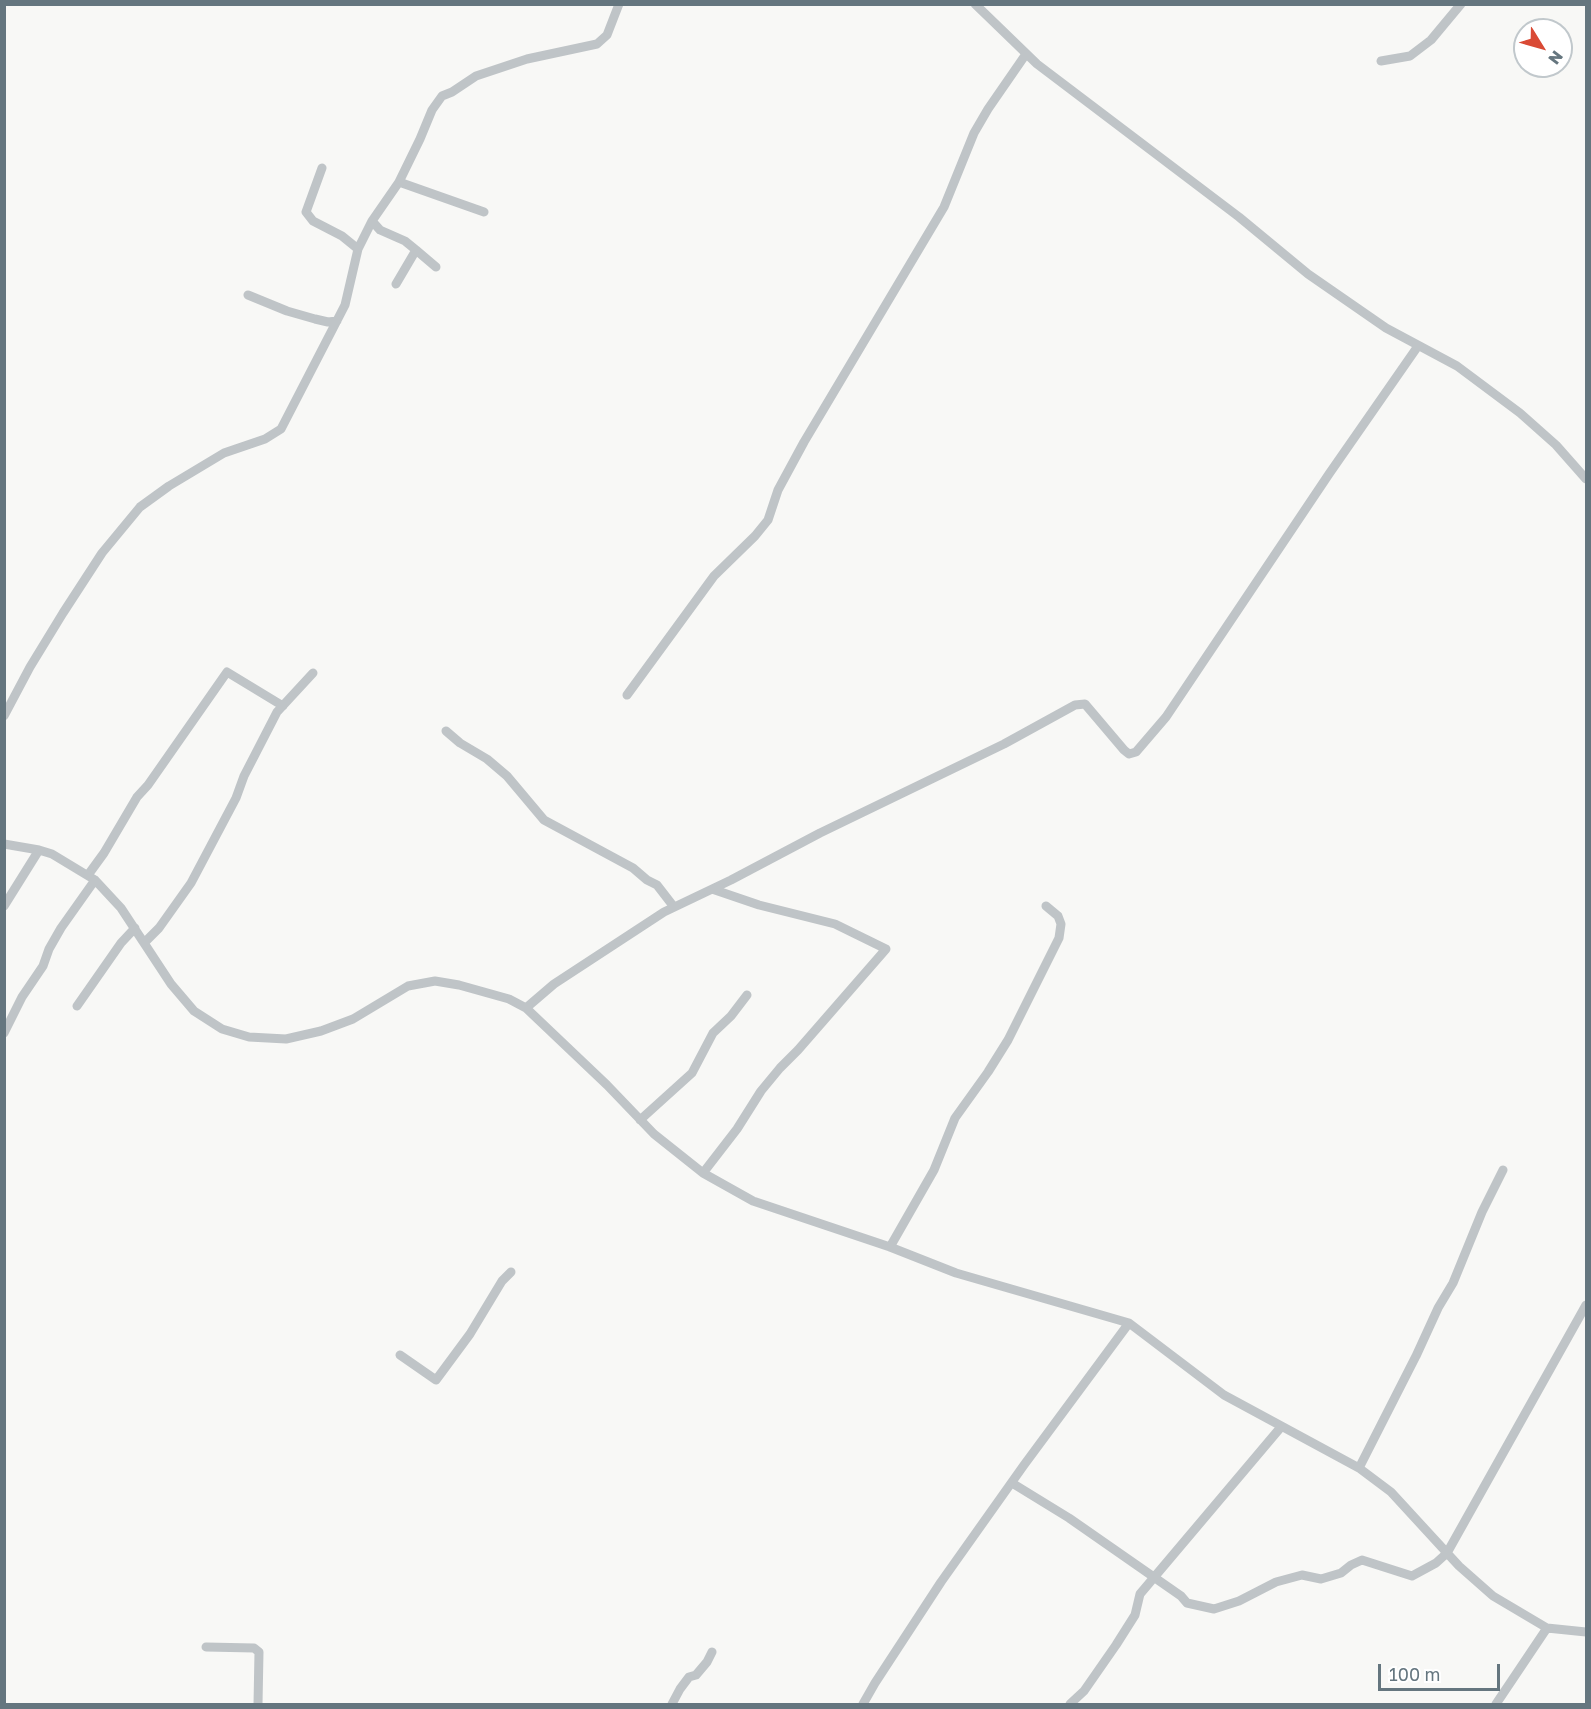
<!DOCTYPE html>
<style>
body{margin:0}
#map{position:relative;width:1591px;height:1709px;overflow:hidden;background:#f8f8f6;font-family:"Golos Text",sans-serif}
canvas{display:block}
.frame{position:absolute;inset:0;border:6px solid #65767f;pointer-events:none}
.north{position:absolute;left:1513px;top:18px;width:60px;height:60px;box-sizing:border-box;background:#fff;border:2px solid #c1c8cc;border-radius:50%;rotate:127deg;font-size:16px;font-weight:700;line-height:24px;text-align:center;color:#65767f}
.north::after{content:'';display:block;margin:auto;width:21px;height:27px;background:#d94a35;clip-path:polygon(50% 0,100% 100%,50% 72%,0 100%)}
.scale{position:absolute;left:1378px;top:1664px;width:122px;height:27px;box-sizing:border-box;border:3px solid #65767f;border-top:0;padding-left:8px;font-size:18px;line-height:21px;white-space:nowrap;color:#65767f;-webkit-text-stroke:4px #fff;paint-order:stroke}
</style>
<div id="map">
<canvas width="1591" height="1709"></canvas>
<div class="frame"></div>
<div class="north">N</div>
<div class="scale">100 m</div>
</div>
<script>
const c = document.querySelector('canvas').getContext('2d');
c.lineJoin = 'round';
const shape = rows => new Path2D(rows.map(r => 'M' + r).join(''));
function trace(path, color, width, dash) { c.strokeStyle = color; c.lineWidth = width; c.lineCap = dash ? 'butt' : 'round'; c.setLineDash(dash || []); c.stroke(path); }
const minor = shape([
 [975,4,1037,64,1239,217,1308,274,1386,328,1457,366,1520,413,1556,445,1586,479],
 [1381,61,1410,56,1431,40,1461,4],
 [322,168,306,212,313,221,342,236,358,249],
 [399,182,484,212],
 [372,221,380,230,405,241,416,250,396,284],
 [416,250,436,267],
 [248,295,287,311,315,319,328,322,337,321],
 [627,695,714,576,755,536,768,520,778,490,804,442,944,207,974,133,988,109,1026,54],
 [4,716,30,667,63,613,102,553,140,507,169,486,224,453,265,439,281,429,345,305,358,249,372,221,399,182,420,139,432,110,442,96,452,92,476,76,527,59,597,44,607,35,619,4],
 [446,731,460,743,487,759,507,776,544,820,633,868,647,880,657,885,674,907],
 [4,844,39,850,52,854,95,880,121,908,171,984,194,1011,222,1029,249,1037,286,1039,321,1031,353,1019,408,986,435,981,459,985,509,999,526,1008,607,1085,654,1134,703,1173,753,1201,890,1247,956,1273,1129,1323,1224,1395,1359,1468,1391,1492,1459,1566,1493,1596,1547,1628,1586,1632],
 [88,875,104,853,137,797,148,785,227,672,283,706],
 [4,906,39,850],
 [145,942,159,928,191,883,236,798,244,776,277,712,313,673],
 [77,1006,121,943,135,928],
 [526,1008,554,984,664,912,731,880,820,833,1004,744,1075,705,1085,704,1124,750,1129,754,1136,752,1166,717,1329,474,1418,346],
 [4,1033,22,997,43,966,49,949,61,928,95,880],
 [640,1120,692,1073,713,1033,731,1016,747,995],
 [703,1173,737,1129,761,1091,780,1068,798,1050,886,949,835,924,759,905,712,889],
 [890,1247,934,1170,955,1118,988,1072,1008,1040,1059,938,1061,924,1058,916,1046,906],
 [400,1355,436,1380,470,1334,502,1281,511,1272],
 [1359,1468,1416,1356,1438,1308,1453,1283,1482,1212,1503,1170],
 [1012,1483,1069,1518,1181,1596,1187,1603,1214,1609,1239,1601,1276,1582,1302,1575,1321,1579,1341,1573,1351,1565,1362,1560,1412,1576,1436,1563,1447,1553,1586,1305],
 [206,1647,254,1648,259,1652,258,1704],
 [672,1704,680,1689,689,1677,696,1675,707,1662,712,1652],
 [863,1704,875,1683,941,1582,1024,1465,1129,1323],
 [1070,1704,1084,1691,1116,1645,1135,1615,1140,1594,1281,1427],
 [1496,1704,1547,1628]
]);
trace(minor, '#bfc4c7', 9);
</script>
